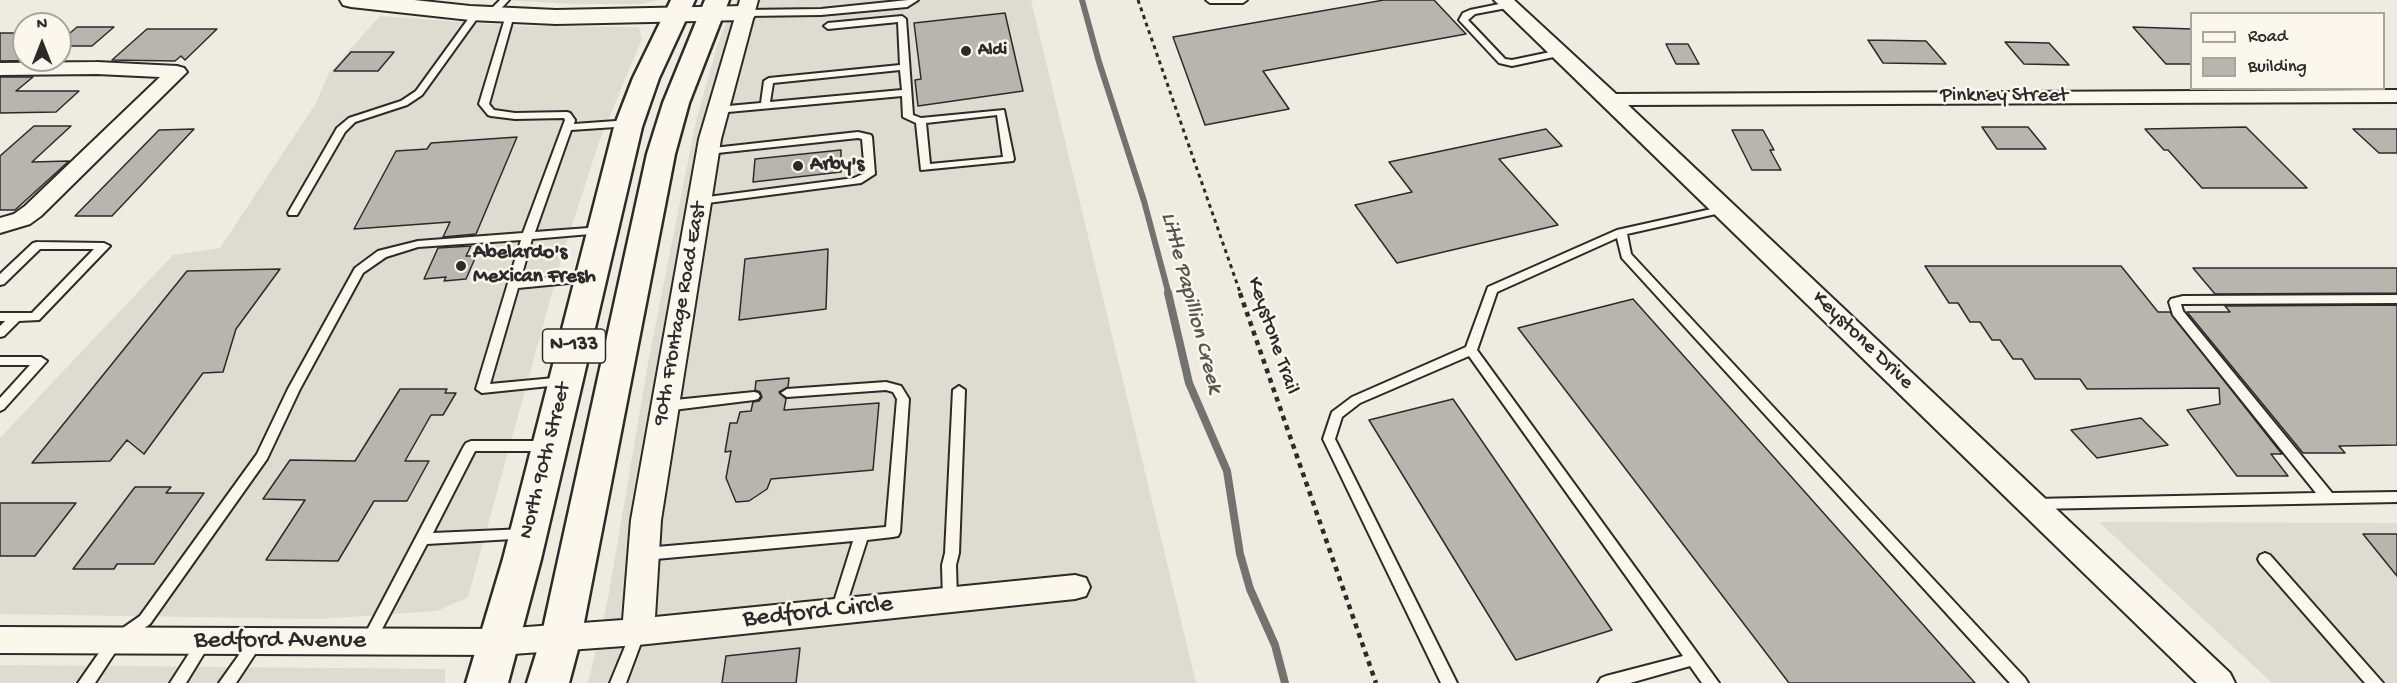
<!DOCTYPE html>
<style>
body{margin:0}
#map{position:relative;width:2397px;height:683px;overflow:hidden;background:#eeebe0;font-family:"Gochi Hand",sans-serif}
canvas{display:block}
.legend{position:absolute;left:2190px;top:12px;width:195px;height:78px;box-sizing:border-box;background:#fbf7ec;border:2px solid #a8a59f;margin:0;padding:8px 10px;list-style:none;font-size:18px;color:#2b2b2b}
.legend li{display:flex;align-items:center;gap:12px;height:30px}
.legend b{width:30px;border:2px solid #a8a59f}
.north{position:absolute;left:12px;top:12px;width:60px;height:60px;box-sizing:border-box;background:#fbf7ec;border:2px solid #a8a59f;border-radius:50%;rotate:0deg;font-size:16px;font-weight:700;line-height:24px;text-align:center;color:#2b2b2b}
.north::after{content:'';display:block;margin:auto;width:21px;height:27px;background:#2b2b2b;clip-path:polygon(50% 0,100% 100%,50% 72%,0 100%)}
</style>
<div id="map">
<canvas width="2397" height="683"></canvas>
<ul class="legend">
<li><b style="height:8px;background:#fbf7ec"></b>Road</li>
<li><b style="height:16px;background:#b8b5ae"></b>Building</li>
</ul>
<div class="north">N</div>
</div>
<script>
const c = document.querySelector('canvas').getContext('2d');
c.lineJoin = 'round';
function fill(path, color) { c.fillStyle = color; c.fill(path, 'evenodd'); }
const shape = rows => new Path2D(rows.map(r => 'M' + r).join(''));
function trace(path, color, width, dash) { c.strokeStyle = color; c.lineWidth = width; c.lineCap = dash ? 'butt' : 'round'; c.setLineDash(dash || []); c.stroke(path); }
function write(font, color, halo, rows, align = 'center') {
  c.font = font + ' "Gochi Hand",sans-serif'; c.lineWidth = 5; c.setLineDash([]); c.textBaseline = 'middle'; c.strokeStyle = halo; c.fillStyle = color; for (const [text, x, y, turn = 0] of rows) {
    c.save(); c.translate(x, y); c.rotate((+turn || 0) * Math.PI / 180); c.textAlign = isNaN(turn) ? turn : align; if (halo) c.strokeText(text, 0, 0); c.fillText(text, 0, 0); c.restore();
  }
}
const built = shape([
 [501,0,659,0,640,4,575,4],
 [736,0,1031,0,1196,683,588,683,608,599,648,363,696,121,718,43],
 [380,16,518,26,639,27,642,39,600,139,563,253,468,597,437,611,319,619,0,614,0,438,173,255,220,248,316,103,329,73],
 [2099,522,2397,523,2397,683,2272,683],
 [0,665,445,669,445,683,0,683]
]);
const streamFar1 = shape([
 [1082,0,1099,62,1144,201,1169,295]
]);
const stream = shape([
 [1168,293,1189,383,1227,471,1240,554,1250,589,1275,645,1285,683]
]);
const building = shape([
 [1384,0,1434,0,1466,34,1263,71,1289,109,1205,125,1173,37,1384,0],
 [1005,13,1023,91,918,106,915,80,921,79,914,23,1005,13],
 [77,27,114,27,92,46,68,46,60,54,60,33,70,33,77,27],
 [2133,27,2192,29,2192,64,2166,64,2133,27],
 [147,29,217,29,185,60,181,56,175,61,112,60,147,29],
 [0,33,24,33,24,60,52,60,0,61,0,33],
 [1868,40,1926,41,1946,64,1883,63,1868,40],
 [2005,42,2049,43,2069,65,2024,64,2005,42],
 [1666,44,1688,44,1699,64,1676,64,1666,44],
 [351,52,394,52,378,71,334,71,351,52],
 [0,77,33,77,16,91,79,91,56,112,0,113,0,77],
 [34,126,71,126,32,162,69,161,15,210,0,210,0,156,34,126],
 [1982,127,2028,127,2046,149,1997,149,1982,127],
 [2246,127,2307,188,2202,188,2168,150,2164,150,2145,129,2246,127],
 [194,129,112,216,75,216,159,130,194,129],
 [1546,129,1562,146,1499,159,1558,225,1397,263,1355,205,1412,192,1389,162,1546,129],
 [2353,129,2397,129,2397,153,2379,153,2353,129],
 [1732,130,1763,130,1774,150,1770,150,1781,170,1752,170,1732,130],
 [517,137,476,234,443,237,450,222,354,229,396,151,427,149,431,143,517,137],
 [841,150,841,172,753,182,755,159,841,150],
 [471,246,466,256,476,256,466,279,444,281,446,277,424,279,438,248,471,246],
 [828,249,826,309,739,320,745,259,828,249],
 [1925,266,2121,266,2158,312,2170,312,2282,454,2271,454,2288,476,2237,476,2187,410,2220,404,2219,388,2087,389,2080,379,2035,379,2022,359,2013,359,2000,340,1992,340,1980,322,1970,322,1958,303,1949,303,1925,266],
 [2193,268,2397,268,2397,293,2215,294,2193,268],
 [280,269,236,329,223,372,203,373,144,454,127,440,110,461,32,463,187,271,280,269],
 [1633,299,1975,683,1789,683,1518,328,1633,299],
 [2397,305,2397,445,2339,446,2345,453,2303,453,2187,312,2230,312,2225,306,2397,305],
 [789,378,788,387,779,392,786,399,784,410,879,403,873,470,771,479,767,489,749,501,736,502,726,478,731,451,725,452,730,423,737,423,740,412,751,411,753,402,759,401,762,397,760,392,755,390,756,381,789,378],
 [400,389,447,389,445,393,456,393,443,415,431,415,405,461,429,461,407,501,374,501,338,561,266,560,305,500,263,499,290,460,355,461,400,389],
 [1453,399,1612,630,1516,660,1369,420,1453,399],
 [2141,418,2168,445,2097,458,2071,430,2141,418],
 [135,487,171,487,166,493,204,493,154,564,117,564,114,569,73,569,135,487],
 [0,503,76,503,35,556,0,556,0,503],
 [2363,534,2397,534,2397,576,2363,534],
 [800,648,796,683,722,683,726,656,800,648]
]);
const pathFar1 = shape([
 [1138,0,1241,295]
]);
const path = shape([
 [1240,293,1376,683]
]);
const service = shape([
 [500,0,509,0,494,16,488,16,488,12,500,0],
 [908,0,918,0,907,7,821,15,745,16,741,13,745,10,821,9,908,0],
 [1206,0,1247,0,1243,3,1210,3,1206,0],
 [1509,2,1512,3,1512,7,1475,14,1468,20,1505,59,1512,60,1560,50,1563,51,1563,55,1512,66,1499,63,1459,20,1463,13,1470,10,1509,2],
 [477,10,481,13,422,95,407,105,355,122,345,132,297,215,289,215,288,213,337,128,349,118,401,101,416,91,474,11,477,10],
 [510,12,514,15,489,104,494,110,515,113,567,112,570,113,575,120,574,124,630,120,635,123,630,126,571,130,535,232,602,227,607,230,602,233,532,239,520,281,589,273,595,277,589,281,518,288,490,384,565,377,569,378,571,381,569,384,482,393,476,389,521,240,418,247,386,257,363,273,300,389,267,459,150,624,120,645,95,683,78,683,110,637,140,616,257,454,288,389,355,268,378,251,418,241,523,233,565,120,564,118,515,119,491,116,488,115,479,104,506,15,510,12],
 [902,16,906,19,913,115,921,118,1004,110,1014,159,1013,161,921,170,916,123,903,117,902,96,717,113,712,110,717,107,761,103,764,81,769,78,900,65,898,22,828,29,824,26,828,23,902,16],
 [900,70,902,90,770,102,773,83,900,70],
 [997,115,1003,157,930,164,926,123,997,115],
 [858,132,871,135,872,137,875,174,861,183,700,204,695,201,700,198,854,178,865,173,862,139,858,138,708,154,703,151,704,149,858,132],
 [1725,206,1730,209,1729,211,1627,234,1631,254,2025,678,2028,683,2010,683,1622,258,1617,238,1497,292,1477,350,1719,683,1702,683,1690,666,1630,683,1598,683,1601,678,1606,676,1683,656,1469,356,1360,403,1342,417,1335,439,1457,683,1441,683,1323,439,1332,412,1352,397,1466,347,1488,287,1617,230,1725,206],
 [37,242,104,243,110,246,39,320,19,321,4,336,0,337,0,326,5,321,0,321,0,313,32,313,94,249,40,249,4,284,0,285,0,274,33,243,37,242],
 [2397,295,2397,303,2181,304,2183,311,2332,493,2397,492,2397,502,2034,509,2029,508,2027,504,2029,500,2034,499,2316,493,2173,315,2169,302,2171,299,2183,296,2397,295],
 [0,357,41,357,47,361,4,409,0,411,0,398,30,365,0,365,0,357],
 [886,382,901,386,909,399,900,532,898,536,893,537,867,540,843,615,838,617,833,615,831,611,853,541,645,560,640,558,638,554,640,550,645,548,886,527,897,399,893,392,886,390,787,397,781,393,787,389,886,382],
 [959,386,965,390,959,553,956,565,957,600,955,604,950,606,945,604,943,600,942,565,945,553,953,390,959,386],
 [754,392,758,393,760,396,758,399,754,400,665,411,661,409,659,406,661,403,665,401,754,392],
 [471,441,548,441,553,443,555,446,553,449,548,451,475,451,433,533,525,529,530,530,532,534,530,538,427,544,373,646,368,648,363,646,361,642,363,638,464,446,466,443,471,441],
 [2265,553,2270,555,2383,683,2365,683,2260,563,2258,559,2260,555,2265,553],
 [638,626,643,628,645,632,626,683,610,683,631,632,633,628,638,626],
 [204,636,209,638,211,642,186,683,170,683,199,638,204,636],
 [256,636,261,638,263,642,236,683,219,683,251,638,256,636]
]);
const minor = shape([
 [740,0,758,0,721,139,661,520,655,617,1075,575,1086,578,1090,587,1086,596,1075,599,638,645,499,655,0,653,0,627,499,629,623,620,631,520,699,139,740,0],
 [1494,0,1514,0,1616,94,2397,90,2397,102,1628,105,2230,673,2235,683,2197,683,1494,0],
 [97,62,177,66,184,68,187,72,41,216,30,224,0,233,0,218,14,214,25,206,160,77,97,74,0,75,0,63,97,62]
]);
const tertiary = shape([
 [340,0,414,0,470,6,556,10,745,6,753,8,757,13,753,18,745,20,556,24,470,20,351,7,343,5,340,0]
]);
const primary = shape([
 [671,0,695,0,659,78,642,127,541,559,508,683,466,683,503,559,614,127,633,78,671,0],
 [705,0,729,0,689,103,675,154,581,638,569,683,527,683,541,638,647,154,663,103,705,0]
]);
const markers = [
 [966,51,6,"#2b2b2b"],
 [798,166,6,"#2b2b2b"],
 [461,266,6,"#2b2b2b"]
];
const farPoinames = [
 ["Aldi",978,51]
];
const shields = [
 [574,346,63]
];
const shieldNames = [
 ["N-133",574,346]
];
const streetNames = [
 ["Pinkney Street",2004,97],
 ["90th Frontage Road East",681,314,-80],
 ["Keystone Trail",1272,336,71],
 ["Keystone Drive",1862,341,44],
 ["North 90th Street",546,461,-76]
];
const poiNames = [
 ["Arby's",810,166],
 ["Abelardo's",473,254],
 ["Mexican Fresh",473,278]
];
const waterNames = [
 ["Little Papillion Creek",1190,303,75]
];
const nearStreetnames = [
 ["Bedford Circle",818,613,-6],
 ["Bedford Avenue",280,642]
];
fill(built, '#dedbd1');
trace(streamFar1, '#74726e', 6);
trace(stream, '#74726e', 8);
fill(building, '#b8b5ae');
trace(building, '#2b2b2b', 1.5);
trace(service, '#2b2b2b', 4);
trace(minor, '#2b2b2b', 4);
trace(tertiary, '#2b2b2b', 4);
trace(primary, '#2b2b2b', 5);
trace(pathFar1, '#2b2b2b', 3, [4, 4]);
trace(path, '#2b2b2b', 4.5, [5, 5]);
fill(service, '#fbf7ec');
fill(minor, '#fbf7ec');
fill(tertiary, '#fbf7ec');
fill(primary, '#fbf7ec');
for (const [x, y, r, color] of markers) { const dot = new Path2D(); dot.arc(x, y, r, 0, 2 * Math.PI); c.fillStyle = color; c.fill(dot); trace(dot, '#fbf7ec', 2); }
write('bold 18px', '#2b2b2b', '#fbf7ec', farPoinames, 'left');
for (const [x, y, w] of shields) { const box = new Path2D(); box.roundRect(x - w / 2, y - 17, w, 34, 4.5); c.fillStyle = '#fbf7ec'; c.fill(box); trace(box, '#2b2b2b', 1.5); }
write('bold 20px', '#2b2b2b', null, shieldNames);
write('21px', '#2b2b2b', '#fbf7ec', streetNames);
write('bold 21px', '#2b2b2b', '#fbf7ec', poiNames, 'left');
write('italic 22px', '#555552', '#fbf7ec', waterNames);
write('26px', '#2b2b2b', '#fbf7ec', nearStreetnames);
</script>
